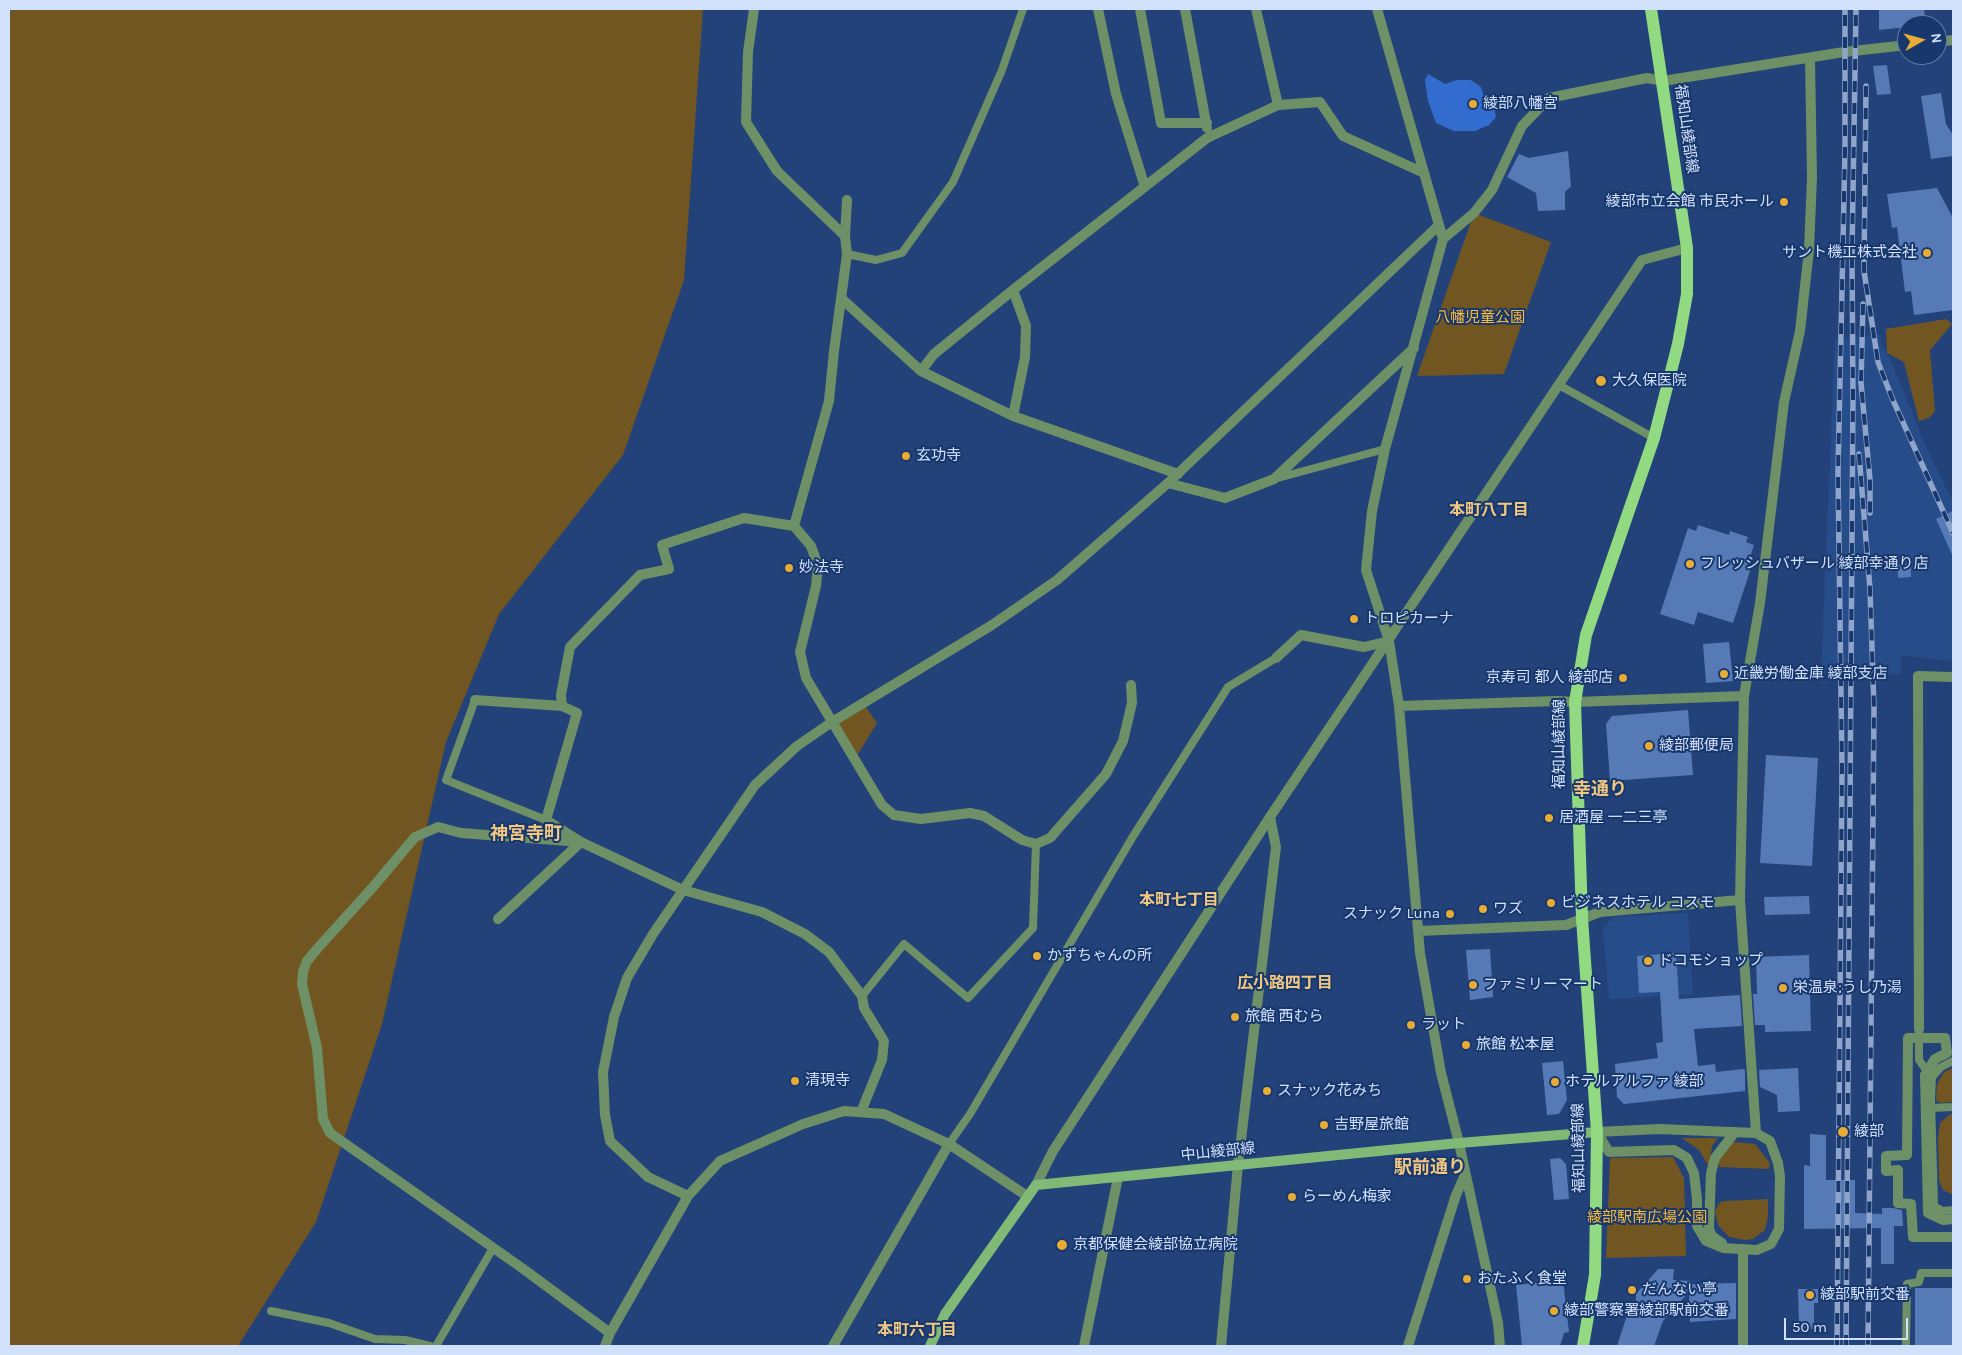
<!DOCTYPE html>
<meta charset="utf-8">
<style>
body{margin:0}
#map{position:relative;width:1962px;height:1355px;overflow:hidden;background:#224279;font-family:Karla,sans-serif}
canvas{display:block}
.frame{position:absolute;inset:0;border:10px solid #d1e1fc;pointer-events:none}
.north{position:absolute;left:1897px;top:15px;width:50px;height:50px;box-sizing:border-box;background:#17376d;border:1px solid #617ba6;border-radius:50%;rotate:83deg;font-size:14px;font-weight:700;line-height:20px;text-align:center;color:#d1e1fc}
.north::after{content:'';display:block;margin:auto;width:18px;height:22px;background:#e7ac36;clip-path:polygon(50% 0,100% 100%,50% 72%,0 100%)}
.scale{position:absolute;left:1784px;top:1318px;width:124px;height:22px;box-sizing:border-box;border:2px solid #d1e1fc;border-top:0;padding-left:6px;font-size:15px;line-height:18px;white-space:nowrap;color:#d1e1fc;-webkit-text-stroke:4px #17376d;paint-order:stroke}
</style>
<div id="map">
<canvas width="1962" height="1355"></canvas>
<div class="frame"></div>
<div class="north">N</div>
<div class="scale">50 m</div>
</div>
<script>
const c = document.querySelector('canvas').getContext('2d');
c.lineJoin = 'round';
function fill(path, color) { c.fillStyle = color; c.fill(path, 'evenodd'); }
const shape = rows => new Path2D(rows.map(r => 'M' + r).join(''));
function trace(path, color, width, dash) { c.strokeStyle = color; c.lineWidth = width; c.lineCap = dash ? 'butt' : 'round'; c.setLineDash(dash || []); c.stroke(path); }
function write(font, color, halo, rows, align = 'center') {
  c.font = font + ' Karla,"Noto Sans JP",sans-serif'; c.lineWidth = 4; c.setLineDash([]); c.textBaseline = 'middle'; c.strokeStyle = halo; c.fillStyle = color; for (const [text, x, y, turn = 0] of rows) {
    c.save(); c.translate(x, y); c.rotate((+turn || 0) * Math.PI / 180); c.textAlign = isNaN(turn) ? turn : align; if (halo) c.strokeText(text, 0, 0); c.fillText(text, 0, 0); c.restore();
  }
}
const built = shape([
 [1880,334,1881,344,1889,356,1924,442,1953,502,1953,661,1901,656,1901,674,1821,674,1835,339],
 [1688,913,1693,994,1609,999,1603,928,1613,917]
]);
const green = shape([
 [9,9,703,9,684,280,623,455,499,614,446,742,382,1024,316,1222,238,1346,9,1346],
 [1474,213,1551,242,1504,374,1417,376],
 [1946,319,1952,324,1930,350,1935,411,1929,418,1919,421,1904,362,1887,353,1886,329],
 [863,703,877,723,855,759,832,722],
 [1953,1068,1953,1102,1940,1103,1936,1100,1937,1084,1944,1072],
 [1953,1114,1953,1195,1943,1190,1939,1180,1938,1137,1940,1123,1949,1115],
 [1682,1138,1718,1138,1712,1146,1709,1167,1699,1150],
 [1735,1142,1755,1144,1770,1163,1769,1169,1719,1167,1718,1158,1727,1145],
 [1673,1157,1684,1178,1686,1256,1606,1258,1610,1158],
 [1768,1199,1768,1217,1765,1230,1753,1239,1744,1240,1729,1237,1718,1225,1715,1211,1719,1203,1724,1201]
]);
const water = shape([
 [1428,74,1445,84,1457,80,1471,80,1481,87,1484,96,1494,107,1496,117,1489,125,1475,131,1454,131,1436,123,1428,101,1425,80]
]);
const building = shape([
 [1879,9,1924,9,1926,25,1907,25,1907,27,1879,30],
 [1887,65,1891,94,1877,95,1873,66],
 [1941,93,1946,124,1953,135,1953,156,1931,159,1921,96],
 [1568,151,1571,186,1565,192,1565,210,1538,211,1536,193,1507,177,1519,154,1529,158],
 [1937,188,1953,218,1953,310,1914,315,1911,291,1905,292,1897,227,1892,228,1887,194],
 [1953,511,1953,557,1936,519],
 [1698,525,1729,535,1730,531,1748,537,1746,542,1754,545,1747,566,1751,568,1733,623,1698,612,1694,625,1660,614,1688,528,1696,531],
 [1898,564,1911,564,1911,577,1898,578],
 [1729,642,1733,681,1706,683,1703,644],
 [1688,710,1693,775,1610,781,1606,724,1612,716],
 [1766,755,1818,758,1812,866,1760,863],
 [1809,896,1810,914,1765,915,1764,897],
 [1490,949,1493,997,1470,1000,1466,950],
 [1676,953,1679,999,1740,995,1742,1026,1694,1029,1698,1066,1715,1064,1716,1072,1743,1069,1745,1070,1745,1091,1624,1104,1617,1097,1615,1064,1658,1058,1656,1043,1663,1042,1660,992,1639,993,1637,956],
 [1809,955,1811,1031,1765,1032,1765,1025,1755,1025,1753,994,1757,994,1756,957],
 [1563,1061,1567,1100,1559,1114,1547,1115,1542,1063],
 [1798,1068,1800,1111,1778,1112,1777,1095,1760,1087,1759,1070],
 [1810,1134,1826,1135,1826,1180,1855,1180,1855,1213,1882,1214,1882,1208,1893,1208,1902,1210,1903,1226,1894,1226,1894,1264,1881,1264,1881,1228,1804,1229,1804,1165,1810,1166],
 [1560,1158,1566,1164,1569,1199,1554,1200,1550,1159],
 [1658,1269,1674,1269,1673,1280,1691,1281,1691,1284,1736,1283,1736,1319,1690,1322,1689,1292,1663,1321,1654,1346,1617,1346,1628,1312,1636,1304,1636,1294],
 [1563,1280,1569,1332,1564,1333,1560,1346,1522,1346,1516,1285],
 [1915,1288,1953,1288,1953,1346,1915,1346],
 [1798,1289,1818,1289,1818,1303,1814,1303,1814,1329,1799,1328]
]);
const service = shape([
 [847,254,876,260,902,253,953,182,1002,70,1023,9],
 [1559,385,1654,438],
 [1274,479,1385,449],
 [475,700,446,780,546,820],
 [862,996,904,944,968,998,1033,928,1036,844],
 [1919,1033,1919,1060,1929,1074],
 [1953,1061,1941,1067,1932,1077,1931,1099,1934,1206,1942,1211,1953,1210],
 [1931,1108,1953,1107],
 [949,1144,970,1114,1132,838,1228,687,1276,658],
 [271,1311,329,1323,375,1339,405,1340,430,1346],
 [436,1346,493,1248],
 [1906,1346,1907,1284,1919,1282,1921,1273,1953,1273]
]);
const pedestrian = shape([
 [1953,1219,1943,1220,1928,1213,1925,1075,1935,1059,1947,1053,1945,1038,1908,1038,1907,1155,1886,1156,1886,1171,1898,1170,1898,1203,1911,1204,1913,1237,1953,1237]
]);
const minor = shape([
 [754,9,748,52,746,122,777,171,845,236,847,254,834,351,829,401,794,526],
 [1098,9,1116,94,1145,187],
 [1140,9,1161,123,1207,123],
 [1185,9,1207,128],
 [1256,9,1278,105],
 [1377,9,1443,239,1385,449,1372,511,1366,570,1389,641,1399,706,1420,953,1441,1073,1459,1143,1498,1323,1500,1346],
 [845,236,847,200],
 [1443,239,1474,213,1492,190,1522,126,1549,98,1647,78,1663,81],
 [1013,290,1026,326,1025,357,1013,416],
 [842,299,921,371,1013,416,1178,474],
 [921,371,934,354,1013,290,1207,138,1278,105,1320,102,1343,136,1424,173],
 [1168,483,1225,498,1274,479,1414,348],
 [1276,658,1301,635,1364,647,1389,641],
 [475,700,562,706],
 [1399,706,1558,701,1575,702,1744,696],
 [498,919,581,842,546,820,577,713,562,706,561,695,570,647,640,575,669,569,662,545,744,518,794,526,811,546,818,566,816,586,800,652,806,678,882,805,894,815,921,819,970,813,984,816,1022,840,1036,844,1050,838,1106,774,1123,741,1132,703,1131,685],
 [1418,931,1566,925,1600,912,1740,900],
 [1919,1029,1918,676,1953,677],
 [1659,1129,1756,1133,1770,1141,1778,1163,1780,1176,1779,1229,1771,1244,1757,1250,1723,1248,1706,1241,1697,1226,1697,1199,1694,1173,1687,1158,1674,1150,1609,1152,1597,1132,1659,1129],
 [1756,1133,1740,900,1744,696,1760,603,1784,402,1800,331,1809,250,1812,177,1810,58],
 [688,1196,648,1177,610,1141,605,1115,603,1072,614,1017,627,978,653,934,755,785,797,746,832,722,992,625,1057,580,1168,483,1439,225],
 [1722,1243,1712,1236,1709,1229,1711,1173,1715,1158,1735,1132],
 [610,1333,522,1268,330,1133,323,1119,317,1048,302,984,303,972,307,961,317,949,373,887,415,837,438,827,461,833,581,842,683,890,762,912,805,934,829,952,862,996,864,1008,884,1041,882,1060,861,1112],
 [605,1346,610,1333,688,1196,720,1161,803,1124,844,1111,884,1114,949,1144,1027,1196],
 [833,1346,949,1144],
 [1084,1346,1118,1177],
 [1221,1346,1238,1165,1276,847,1270,817],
 [1408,1346,1456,1195,1465,1175],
 [1743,1346,1743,1249]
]);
const tertiary = shape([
 [1937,42,1953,40],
 [1663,81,1844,52,1907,45],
 [1036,1185,1053,1151,1270,817,1642,260,1687,248]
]);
const secondary = shape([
 [930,1346,945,1314,1036,1185,1459,1143,1597,1132]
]);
const primary = shape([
 [1583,1346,1595,1275,1597,1132,1582,918,1575,702,1586,635,1654,438,1678,344,1687,294,1687,248,1651,9]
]);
const rail = shape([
 [1866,86,1864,271,1878,362,1892,398,1953,533],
 [1863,304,1861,383,1870,480,1870,513],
 [1859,454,1870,589,1874,708,1868,1346],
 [1837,1346,1842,767,1838,472,1845,150,1845,9],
 [1846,1346,1853,397,1852,254,1856,9]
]);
const markers = [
 [1473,104,5,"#e7ac36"],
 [1784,202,5,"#e7ac36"],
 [1927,253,5,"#e7ac36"],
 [1601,381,6,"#e7ac36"],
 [906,456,5,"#e7ac36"],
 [1690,564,5,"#e7ac36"],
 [789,568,5,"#e7ac36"],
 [1354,619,5,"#e7ac36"],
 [1724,674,5,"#e7ac36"],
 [1623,678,5,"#e7ac36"],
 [1649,746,5,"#e7ac36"],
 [1549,818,5,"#e7ac36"],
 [1551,903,5,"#e7ac36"],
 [1483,909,5,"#e7ac36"],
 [1450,914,5,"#e7ac36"],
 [1037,956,5,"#e7ac36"],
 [1648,961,5,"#e7ac36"],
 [1473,985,5,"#e7ac36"],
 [1783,988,5,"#e7ac36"],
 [1235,1017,5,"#e7ac36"],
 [1411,1025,5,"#e7ac36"],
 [1466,1045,5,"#e7ac36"],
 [795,1081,5,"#e7ac36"],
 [1555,1082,5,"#e7ac36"],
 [1267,1091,5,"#e7ac36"],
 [1324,1125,5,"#e7ac36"],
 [1843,1132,6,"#e7ac36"],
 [1292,1197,5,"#e7ac36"],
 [1062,1245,6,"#e7ac36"],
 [1467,1279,5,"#e7ac36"],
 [1632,1290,5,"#e7ac36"],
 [1810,1295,5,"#e7ac36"],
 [1554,1311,5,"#e7ac36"]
];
const poiNames = [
 ["綾部八幡宮",1483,104],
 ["綾部市立会館 市民ホール",1774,202,"right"],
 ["サント機工株式会社",1917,253,"right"],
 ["大久保医院",1612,381],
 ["玄功寺",916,456],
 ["フレッシュバザール 綾部幸通り店",1700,564],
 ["妙法寺",799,568],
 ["トロピカーナ",1364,619],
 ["近畿労働金庫 綾部支店",1734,674],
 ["京寿司 都人 綾部店",1613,678,"right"],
 ["綾部郵便局",1659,746],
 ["居酒屋 一二三亭",1559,818],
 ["ビジネスホテル コスモ",1561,903],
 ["ワズ",1493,909],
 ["スナック Luna",1440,914,"right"],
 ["かずちゃんの所",1047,956],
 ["ドコモショップ",1658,961],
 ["ファミリーマート",1483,985],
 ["栄温泉;うし乃湯",1793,988],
 ["旅館 西むら",1245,1017],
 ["ラット",1421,1025],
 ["旅館 松本屋",1476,1045],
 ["清現寺",805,1081],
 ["ホテルアルファ 綾部",1565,1082],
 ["スナック花みち",1277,1091],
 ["吉野屋旅館",1334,1125],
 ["綾部",1854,1132],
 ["らーめん梅家",1302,1197],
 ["京都保健会綾部協立病院",1073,1245],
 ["おたふく食堂",1477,1279],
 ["だんない亭",1642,1290],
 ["綾部駅前交番",1820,1295],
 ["綾部警察署綾部駅前交番",1564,1311]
];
const streetNames = [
 ["福知山綾部線",1686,129,82],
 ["福知山綾部線",1560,744,-90],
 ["福知山綾部線",1579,1148,-91],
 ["中山綾部線",1218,1152,-6]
];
const parkNames = [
 ["八幡児童公園",1480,318],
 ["綾部駅南広場公園",1647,1218]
];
const neighbourhoodNames = [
 ["本町八丁目",1489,510],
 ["本町七丁目",1179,900],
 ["広小路四丁目",1285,983],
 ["本町六丁目",917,1330]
];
const quarterNames = [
 ["幸通り",1600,790],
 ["神宮寺町",526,834],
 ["駅前通り",1430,1168]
];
fill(built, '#274c8a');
fill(green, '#715621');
fill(water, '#336ccf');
fill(building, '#567ab6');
trace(service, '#6d9066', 8);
trace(pedestrian, '#6d9066', 10);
trace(minor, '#6d9066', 10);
trace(tertiary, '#6d9066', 10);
trace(secondary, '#81ba76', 10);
trace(primary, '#91da82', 12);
trace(rail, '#8ea4ca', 5.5);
trace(rail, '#17376d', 4, [11]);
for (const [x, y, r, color] of markers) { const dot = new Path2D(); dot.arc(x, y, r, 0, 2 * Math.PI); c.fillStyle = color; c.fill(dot); trace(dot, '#17376d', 2); }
write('15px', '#d1e1fc', '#17376d', poiNames, 'left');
write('15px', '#d1e1fc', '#17376d', streetNames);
write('15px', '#fbbb37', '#17376d', parkNames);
write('bold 16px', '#f0c781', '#17376d', neighbourhoodNames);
write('bold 18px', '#f0c781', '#17376d', quarterNames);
</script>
